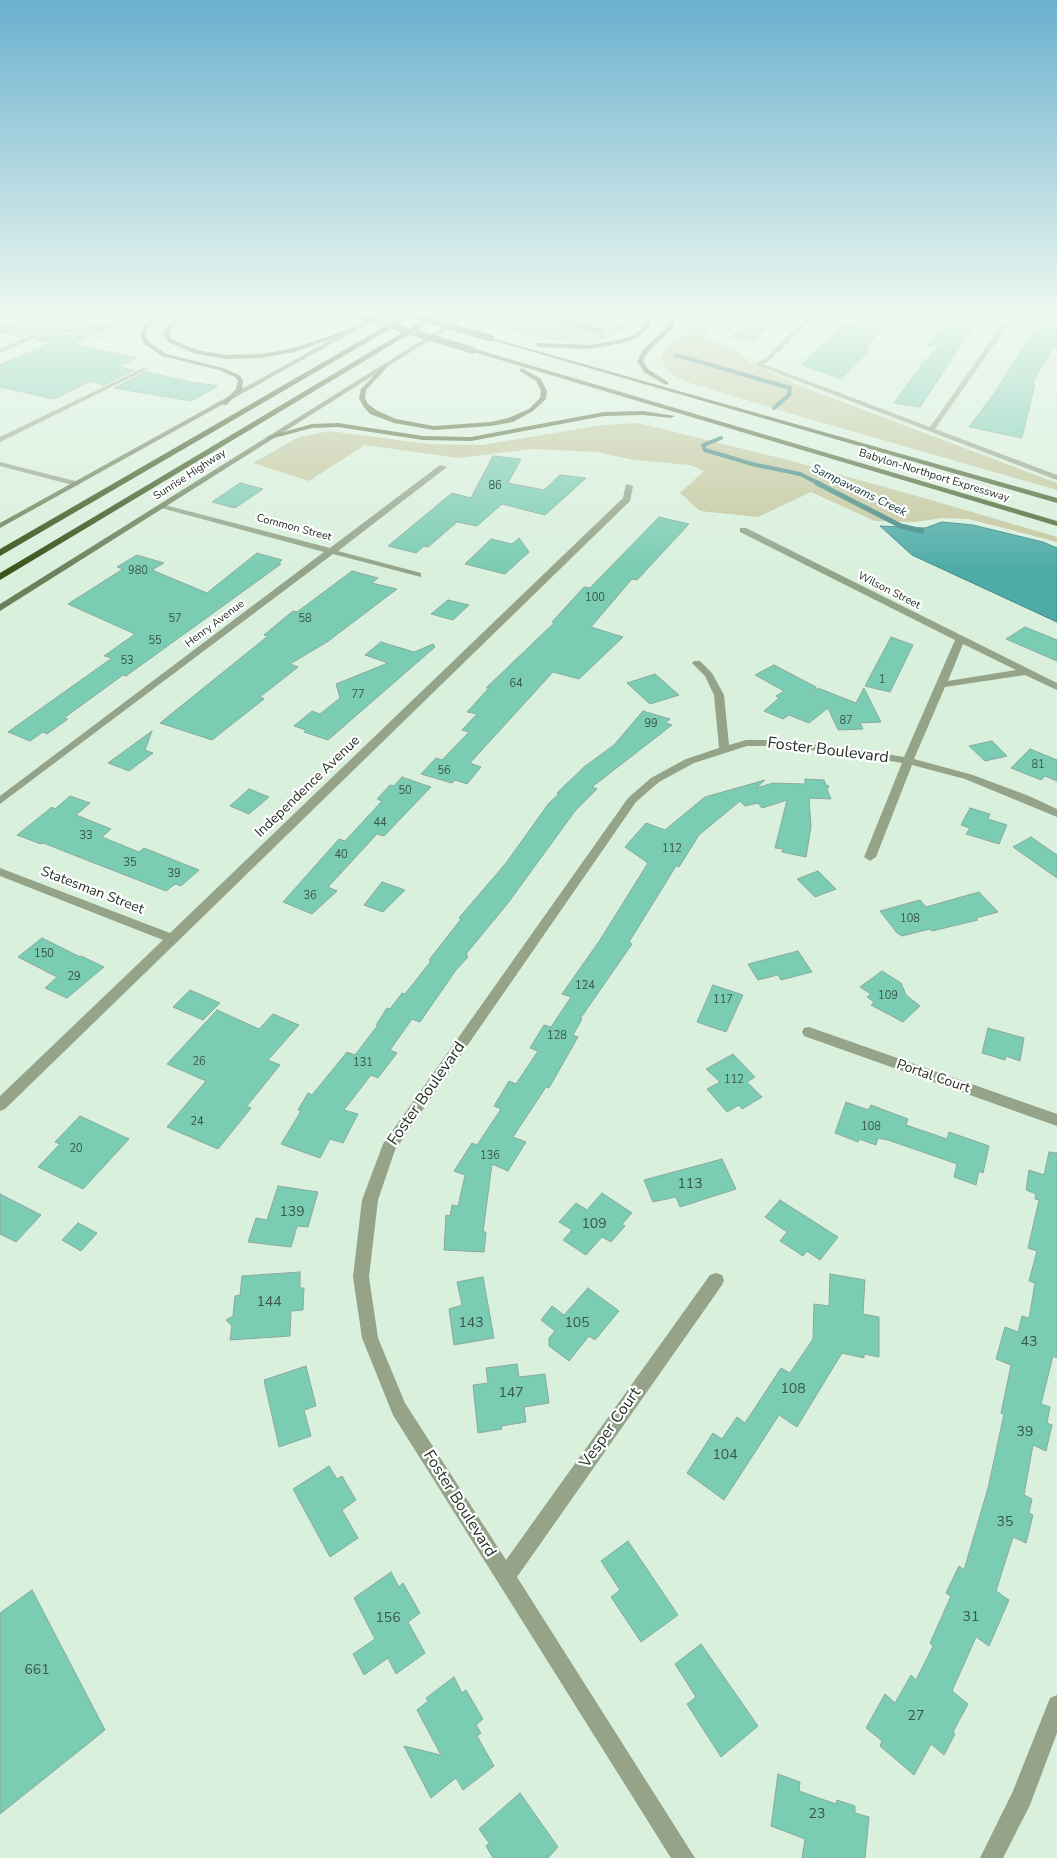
<!DOCTYPE html>
<style>
body{margin:0}
canvas{display:block;background:#d9f0dd}
</style>
<canvas width="1057" height="1858"></canvas>
<script>
const c = document.querySelector('canvas').getContext('2d');
c.lineJoin = 'round';
function fill(path, color) { c.fillStyle = color; c.fill(path, 'evenodd'); }
const shape = rows => new Path2D(rows.map(r => 'M' + r).join(''));
function trace(path, color, width, dash) { c.strokeStyle = color; c.lineWidth = width; c.lineCap = dash ? 'butt' : 'round'; c.setLineDash(dash || []); c.stroke(path); }
function write(font, color, halo, rows, align = 'center') {
  c.font = font + ' "Nunito Sans",sans-serif'; c.lineWidth = 4.5; c.setLineDash([]); c.textBaseline = 'middle'; c.strokeStyle = halo; c.fillStyle = color; for (const [text, x, y, turn = 0] of rows) {
    c.save(); c.translate(x, y); c.rotate((+turn || 0) * Math.PI / 180); c.textAlign = isNaN(turn) ? turn : align; if (halo) c.strokeText(text, 0, 0); c.fillText(text, 0, 0); c.restore();
  }
}
const green = shape([
 [497,312,579,312,614,320,629,327,605,339,581,344,537,337,482,324],
 [679,312,720,314,704,336,739,352,749,362,795,384,1057,483,1057,490,806,418,693,384,676,377,666,369,660,357,670,343,689,332,692,324],
 [638,423,788,460,931,500,1057,537,1057,542,969,519,942,518,914,522,875,521,811,492,758,517,700,511,680,493,704,471,690,465,634,460,596,452,533,449,459,458,365,445,309,481,253,463,299,437,329,431,429,444,482,445,603,425]
]);
const water = shape([
 [942,522,973,525,1043,542,1057,548,1057,622,912,555,880,526,925,528,942,522]
]);
const streamFar1 = shape([
 [533,312,601,332],
 [676,355,790,388,789,395,774,408],
 [721,438,703,445,705,450,752,464,800,474,820,484]
]);
const stream = shape([
 [817,483,901,526,922,531]
]);
const building = shape([
 [862,312,896,312,865,349,868,349,867,353,841,379,801,365,844,325,850,326,862,312],
 [953,312,983,312,920,407,894,403,917,371,942,342,926,348,953,312],
 [1049,312,1057,312,1057,348,1053,347,1032,383,1035,384,1022,438,969,427,995,392,1040,321,1043,321,1049,312],
 [44,313,66,318,23,337,0,332,0,329,35,314,44,313],
 [753,316,775,320,753,341,731,337,753,316],
 [78,320,110,327,96,333,65,326,78,320],
 [54,332,86,337,72,344,137,358,118,367,134,370,104,385,90,381,54,399,0,387,0,365,51,343,36,340,54,332],
 [145,372,191,382,218,386,191,401,114,388,145,372],
 [493,456,521,459,508,483,544,490,560,475,586,478,545,515,502,504,477,526,457,522,428,547,424,546,416,553,388,546,452,493,471,498,493,456],
 [240,483,263,489,235,508,212,502,240,483],
 [659,517,689,524,637,580,632,579,591,627,623,637,579,679,553,672,470,763,481,767,467,784,455,780,452,783,421,774,436,758,442,760,469,732,462,730,477,714,467,712,489,688,486,688,554,623,552,622,584,587,590,588,659,517],
 [519,538,529,552,505,574,465,564,491,539,512,544,519,538],
 [257,553,282,560,278,564,281,564,126,676,123,675,64,718,68,719,47,734,43,732,30,741,8,732,112,658,104,656,135,634,68,604,123,569,117,567,137,555,164,563,152,570,207,593,257,553],
 [352,571,378,578,372,583,397,589,327,642,290,664,298,667,260,697,264,699,212,740,160,723,268,636,264,635,293,611,297,612,352,571],
 [448,600,469,605,453,620,431,614,448,600],
 [1025,627,1057,640,1057,661,1006,639,1025,627],
 [891,637,913,645,890,692,865,686,891,637],
 [381,642,414,652,433,644,435,647,328,740,304,732,306,730,294,726,312,711,320,714,340,698,336,684,388,663,365,655,381,642],
 [774,665,816,687,813,692,818,688,856,703,864,688,881,722,860,723,863,729,838,730,828,708,809,723,789,715,783,719,764,711,779,698,776,696,784,691,755,675,774,665],
 [655,674,679,695,650,704,627,683,655,674],
 [643,711,670,719,666,723,672,725,592,787,597,789,575,811,508,903,466,954,468,957,456,970,420,1022,412,1019,390,1050,397,1053,378,1078,371,1075,344,1110,358,1114,343,1143,330,1139,320,1158,281,1144,301,1111,298,1110,308,1093,312,1095,347,1052,355,1055,378,1025,376,1025,387,1008,390,1009,402,993,405,994,431,961,429,960,461,919,459,918,506,863,549,803,559,794,557,793,584,767,614,745,643,711],
 [152,731,145,750,153,753,129,771,108,763,152,731],
 [992,741,1007,756,985,761,969,746,992,741],
 [1030,749,1057,760,1057,781,1045,776,1041,780,1011,768,1030,749],
 [402,777,431,787,384,836,377,834,328,887,337,891,312,914,283,902,339,839,345,841,382,801,377,799,390,785,394,786,402,777],
 [805,779,824,780,826,785,829,786,827,789,831,799,809,798,811,827,806,857,782,852,783,849,775,848,787,800,762,808,758,803,745,806,740,801,699,835,679,867,676,866,629,942,632,944,580,1019,582,1019,573,1035,578,1037,549,1088,546,1087,513,1137,526,1142,508,1171,492,1164,483,1232,486,1232,484,1252,444,1250,446,1215,450,1216,452,1205,458,1206,465,1175,454,1171,472,1143,477,1145,501,1109,494,1106,509,1081,516,1084,538,1051,530,1048,544,1025,551,1027,571,997,562,994,600,940,648,863,625,847,646,823,665,830,705,797,765,780,756,788,773,783,805,784,805,779],
 [249,789,269,797,249,814,230,806,249,789],
 [70,796,90,803,76,815,111,829,102,837,139,852,144,848,199,870,181,886,175,884,166,891,43,843,41,844,17,835,52,807,55,809,70,796],
 [970,808,990,814,988,819,1007,825,999,844,966,834,970,828,961,825,970,808],
 [1031,837,1057,855,1057,878,1013,847,1031,837],
 [818,871,836,889,815,897,797,879,818,871],
 [382,882,405,890,383,912,364,905,382,882],
 [979,892,998,912,976,918,978,920,932,931,930,929,902,936,897,933,880,911,920,900,926,907,979,892],
 [42,938,80,957,81,956,104,967,67,998,45,988,57,977,18,957,42,938],
 [798,951,812,972,781,980,778,975,758,980,748,964,798,951],
 [882,971,901,983,906,995,920,1006,903,1022,871,1005,874,1002,867,997,871,994,860,987,882,971],
 [713,985,743,995,726,1032,697,1022,713,985],
 [190,990,220,1003,203,1020,173,1007,190,990],
 [217,1010,259,1029,273,1014,299,1025,268,1060,280,1065,247,1106,251,1108,218,1149,167,1127,206,1081,167,1064,217,1010],
 [988,1028,1024,1038,1020,1061,1006,1056,1005,1060,982,1053,988,1028],
 [733,1054,755,1077,747,1082,762,1097,742,1109,739,1105,727,1112,707,1089,720,1082,706,1069,733,1054],
 [846,1102,868,1110,871,1105,908,1119,906,1125,947,1139,949,1132,989,1146,983,1173,979,1171,976,1185,954,1177,957,1164,888,1140,878,1138,876,1145,859,1139,858,1142,835,1133,846,1102],
 [80,1116,129,1139,83,1189,38,1167,60,1144,55,1142,80,1116],
 [1049,1152,1057,1153,1057,1358,1053,1356,1041,1404,1050,1407,1047,1423,1052,1425,1046,1451,1033,1445,1024,1495,1032,1499,1029,1513,1033,1515,1026,1543,1013,1537,996,1591,1009,1600,989,1646,976,1637,952,1691,968,1704,953,1732,955,1734,944,1755,931,1744,914,1775,880,1746,882,1741,866,1728,885,1694,895,1703,911,1675,916,1680,933,1646,930,1643,951,1596,946,1593,959,1566,964,1570,988,1488,1004,1414,1001,1413,1011,1365,996,1359,1005,1327,1018,1332,1022,1316,1029,1318,1035,1283,1029,1281,1037,1251,1028,1248,1039,1200,1035,1199,1036,1194,1026,1190,1029,1170,1044,1175,1049,1152],
 [722,1159,736,1189,680,1207,676,1197,653,1202,644,1180,722,1159],
 [278,1186,318,1192,308,1227,297,1226,291,1247,248,1242,256,1218,267,1220,278,1186],
 [602,1193,632,1213,622,1224,625,1226,611,1242,602,1237,586,1255,563,1240,572,1230,559,1222,576,1203,587,1210,602,1193],
 [0,1194,41,1215,16,1242,0,1234,0,1194],
 [780,1200,838,1237,820,1260,807,1251,803,1256,780,1241,787,1232,765,1217,780,1200],
 [78,1223,97,1233,81,1251,62,1240,78,1223],
 [300,1272,300,1288,304,1288,303,1310,291,1311,290,1336,230,1340,232,1326,226,1320,233,1316,235,1296,240,1295,242,1276,300,1272],
 [830,1274,865,1280,863,1314,879,1317,879,1357,864,1354,864,1358,842,1353,797,1427,779,1415,724,1500,687,1473,713,1433,722,1439,737,1417,745,1423,781,1368,790,1373,813,1339,814,1304,829,1306,830,1274],
 [483,1277,494,1338,454,1345,449,1309,462,1305,457,1282,483,1277],
 [588,1288,619,1311,595,1340,589,1336,569,1361,549,1346,549,1338,555,1331,541,1320,552,1306,564,1315,588,1288],
 [517,1364,519,1377,545,1374,549,1403,524,1407,526,1422,501,1426,502,1429,478,1433,473,1385,488,1383,486,1368,517,1364],
 [306,1366,316,1406,304,1410,311,1436,279,1447,264,1380,306,1366],
 [329,1466,337,1479,342,1476,356,1500,342,1510,358,1538,330,1557,293,1489,329,1466],
 [628,1541,678,1615,641,1642,611,1597,620,1590,601,1561,628,1541],
 [391,1572,399,1587,403,1583,420,1613,408,1622,425,1653,396,1674,388,1658,364,1675,353,1654,375,1639,354,1598,391,1572],
 [32,1590,105,1730,0,1814,0,1613,32,1590],
 [701,1644,758,1726,721,1757,687,1704,696,1697,675,1664,701,1644],
 [454,1677,462,1693,466,1690,483,1719,476,1725,481,1733,477,1736,494,1766,463,1790,456,1778,431,1798,404,1746,441,1755,417,1710,428,1701,426,1698,454,1677],
 [778,1774,800,1782,799,1791,836,1804,837,1800,855,1806,855,1813,869,1817,865,1858,802,1858,805,1839,771,1826,778,1774],
 [520,1793,558,1847,548,1858,493,1858,486,1846,489,1843,479,1829,520,1793]
]);
const minor = shape([
 [84,312,92,312,59,327,101,336,101,338,54,330,0,353,0,349,84,312],
 [812,312,819,312,770,360,763,364,930,427,1011,312,1017,312,935,429,1057,475,1057,480,756,365,756,363,766,358,812,312],
 [143,368,148,369,0,442,0,437,143,368],
 [0,462,79,482,80,484,76,486,0,466,0,462],
 [440,465,447,467,338,551,421,573,421,577,333,554,0,804,0,796,324,552,161,508,161,504,330,548,440,465],
 [626,484,633,486,630,501,177,942,5,1109,0,1111,0,1096,163,940,0,876,0,868,170,933,623,498,626,484],
 [740,528,746,528,1057,683,1057,690,1025,675,945,687,914,759,973,775,1029,796,1057,809,1057,817,965,779,912,765,876,857,870,861,864,857,902,763,856,755,776,746,747,746,694,763,659,782,636,802,395,1150,378,1200,369,1277,378,1338,405,1403,506,1560,710,1275,716,1273,722,1275,724,1280,722,1285,517,1577,695,1858,671,1858,393,1415,362,1338,353,1277,362,1200,383,1144,628,798,651,778,686,759,719,748,714,695,705,676,692,663,694,661,700,661,712,673,724,695,729,745,746,740,776,740,856,749,904,757,955,640,740,532,740,528],
 [963,644,1016,670,948,681,963,644],
 [809,1027,1057,1114,1057,1126,804,1036,802,1032,804,1028,809,1027],
 [1057,1695,1057,1733,1030,1805,1003,1858,980,1858,1013,1791,1050,1698,1057,1695]
]);
const secondary = shape([
 [381,312,389,312,0,528,0,523,381,312],
 [467,312,474,312,0,611,0,604,467,312]
]);
const primary = shape([
 [161,312,168,312,149,327,146,334,148,341,166,354,223,368,239,375,243,380,242,390,226,405,221,404,236,389,238,381,235,377,219,370,162,356,143,343,140,334,143,326,161,312],
 [186,312,193,312,172,327,169,333,173,340,197,350,226,355,261,354,294,348,359,326,364,327,295,352,261,358,226,359,193,353,168,342,163,333,167,326,186,312],
 [468,312,476,312,469,316,466,314,468,312],
 [642,312,648,312,652,320,650,327,638,337,626,342,590,349,539,347,536,345,539,343,590,345,622,339,634,335,644,326,646,320,642,312],
 [665,312,671,312,675,320,674,327,648,352,643,361,649,370,668,382,668,384,666,385,644,372,637,361,643,350,668,326,669,320,665,312],
 [488,337,1057,498,1057,503,488,339,488,337],
 [472,348,1057,521,1057,526,470,351,472,348],
 [385,364,388,366,366,390,365,398,368,404,376,410,396,419,434,426,491,422,508,418,529,409,540,398,541,391,536,381,520,371,519,370,522,368,541,379,547,391,546,399,533,411,513,422,491,426,434,430,394,423,370,414,363,406,359,398,361,389,385,364],
 [643,411,675,416,671,418,643,415,604,416,471,441,423,440,338,427,312,428,270,439,266,437,312,424,338,423,423,436,471,437,604,412,643,411]
]);
const motorway = shape([
 [410,312,419,312,0,556,0,549,410,312],
 [437,312,446,312,0,580,0,573,437,312]
]);
const primaryBridge = shape([
 [345,312,472,350],
 [402,312,490,338]
]);
const farStreetnames = [
 ["Sunrise Highway",190,475,-33],
 ["Babylon-Northport Expressway",934,476,17],
 ["Common Street",294,528,15],
 ["Wilson Street",889,591,27],
 ["Henry Avenue",215,624,-37]
];
const numberNames = [
 ["86",495,486],
 ["980",138,571],
 ["100",595,598],
 ["57",175,619],
 ["58",305,619],
 ["55",155,641],
 ["53",127,661],
 ["1",882,680],
 ["64",516,684],
 ["77",358,695],
 ["87",846,721],
 ["99",651,724],
 ["81",1038,765],
 ["56",444,771],
 ["50",405,791],
 ["44",380,823],
 ["33",86,836],
 ["112",672,849],
 ["40",341,855],
 ["35",130,863],
 ["39",174,874],
 ["36",310,896],
 ["108",910,919],
 ["150",44,954],
 ["29",74,977],
 ["124",585,986],
 ["109",888,996],
 ["117",723,1000],
 ["128",557,1036],
 ["26",199,1062],
 ["131",363,1063],
 ["112",734,1080],
 ["24",197,1122],
 ["108",871,1127],
 ["20",76,1149],
 ["136",490,1156]
];
const farWaternames = [
 ["Sampawams Creek",859,491,26]
];
const streetNames = [
 ["Independence Avenue",308,787,-44],
 ["Statesman Street",92,891,21],
 ["Portal Court",933,1077,19]
];
const nearNumbernames = [
 ["113",690,1185],
 ["139",292,1213],
 ["109",594,1225],
 ["144",269,1303],
 ["143",471,1324],
 ["105",577,1324],
 ["43",1029,1343],
 ["108",793,1390],
 ["147",511,1394],
 ["39",1025,1433],
 ["104",725,1456],
 ["35",1005,1523],
 ["31",971,1618],
 ["156",388,1619],
 ["661",37,1671],
 ["27",916,1717],
 ["23",817,1815]
];
const nearStreetnames = [
 ["Foster Boulevard",828,751,7],
 ["Foster Boulevard",427,1094,-55],
 ["Vesper Court",611,1428,-55],
 ["Foster Boulevard",459,1504,58]
];
fill(green, '#c4c69d');
fill(water, '#4daba8');
trace(water, '#418682', 1);
trace(streamFar1, '#418682', 4);
trace(stream, '#418682', 5);
fill(building, '#7accb2');
trace(building, '#8ca99f', 1);
fill(minor, '#95a389');
fill(secondary, '#6d805b');
fill(primary, '#516839');
fill(motorway, '#39531a');
trace(primaryBridge, '#516839', 7);
const sky = c.createLinearGradient(0, 0, 0, 572);
sky.addColorStop(0, '#6ab0ce');
sky.addColorStop(0.55, '#eef8f0');
sky.addColorStop(1, '#eef8f000');
c.fillStyle = sky;
c.fillRect(0, 0, 1057, 572);
write('11px', '#262f28', '#fff', farStreetnames);
write('11px', '#3b564a', null, numberNames);
write('italic 12px', '#0f3c3b', '#fff', farWaternames);
write('14px', '#262f28', '#fff', streetNames);
write('14px', '#3b564a', null, nearNumbernames);
write('16px', '#262f28', '#fff', nearStreetnames);
</script>
